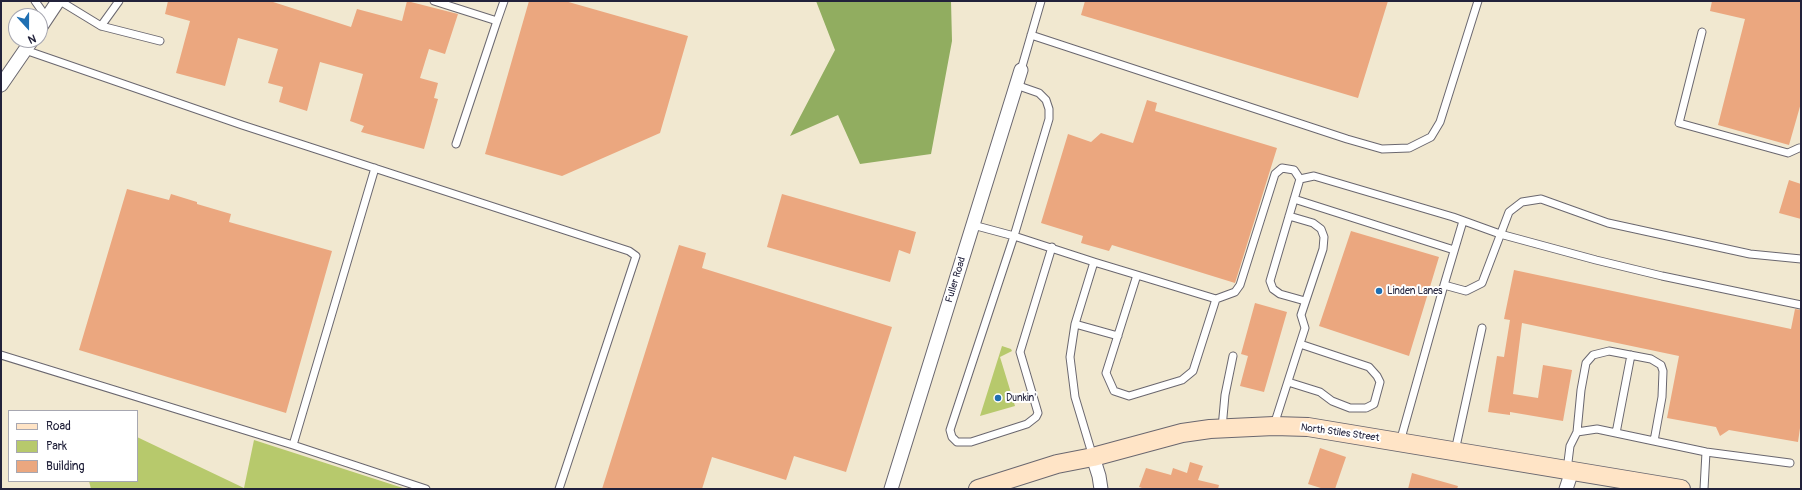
<!DOCTYPE html>
<style>
body{margin:0}
#map{position:relative;width:1802px;height:490px;overflow:hidden;background:#f1e8d0;font-family:Pangolin,sans-serif}
canvas{display:block}
.frame{position:absolute;inset:0;border:2px solid #22223b;pointer-events:none}
.legend{position:absolute;left:8px;top:410px;width:130px;height:72px;box-sizing:border-box;background:#fff;border:1px solid #a7a7b1;margin:0;padding:5px 7px;list-style:none;font-size:12px;color:#22223b}
.legend li{display:flex;align-items:center;gap:8px;height:20px}
.legend b{width:20px;border:1px solid #a7a7b1}
.north{position:absolute;left:8px;top:8px;width:40px;height:40px;box-sizing:border-box;background:#fff;border:1px solid #a7a7b1;border-radius:50%;rotate:159deg;font-size:11px;font-weight:700;line-height:16px;text-align:center;color:#22223b}
.north::after{content:'';display:block;margin:auto;width:14px;height:18px;background:#1f6fb2;clip-path:polygon(50% 0,100% 100%,50% 72%,0 100%)}
</style>
<div id="map">
<canvas width="1802" height="490"></canvas>
<div class="frame"></div>
<ul class="legend">
<li><b style="height:5px;background:#ffe4c6"></b>Road</li>
<li><b style="height:11px;background:#b7c96c"></b>Park</li>
<li><b style="height:11px;background:#eba77f"></b>Building</li>
</ul>
<div class="north">N</div>
</div>
<script>
const c = document.querySelector('canvas').getContext('2d');
c.lineJoin = 'round';
function fill(path, color) { c.fillStyle = color; c.fill(path, 'evenodd'); }
const shape = rows => new Path2D(rows.map(r => 'M' + r).join(''));
function trace(path, color, width, dash) { c.strokeStyle = color; c.lineWidth = width; c.lineCap = dash ? 'butt' : 'round'; c.setLineDash(dash || []); c.stroke(path); }
function write(font, color, halo, rows, align = 'center') {
  c.font = font + ' Pangolin,sans-serif'; c.lineWidth = 4; c.setLineDash([]); c.textBaseline = 'middle'; c.strokeStyle = halo; c.fillStyle = color; for (const [text, x, y, turn = 0] of rows) {
    c.save(); c.translate(x, y); c.rotate((+turn || 0) * Math.PI / 180); c.textAlign = isNaN(turn) ? turn : align; if (halo) c.strokeText(text, 0, 0); c.fillText(text, 0, 0); c.restore();
  }
}
const green = shape([
 [1002,346,1011,349,1012,351,1000,357,1015,406,980,416],
 [137,437,244,488,254,440,406,489,91,489,89,481,137,481]
]);
const forest = shape([
 [816,1,951,1,952,41,931,154,860,164,838,115,790,136,835,50]
]);
const building = shape([
 [168,1,270,1,351,27,357,9,402,21,407,1,458,14,445,54,429,49,420,78,438,83,434,98,438,99,424,149,361,132,364,126,350,121,363,74,320,62,307,111,279,102,283,87,268,83,278,49,238,38,225,86,176,73,190,21,165,14],
 [529,1,565,1,688,36,660,133,562,176,485,154],
 [1085,1,1388,1,1358,98,1081,15],
 [1712,1,1801,1,1801,103,1789,145,1718,125,1745,19,1710,11],
 [1147,100,1157,103,1155,111,1277,148,1235,283,1112,245,1109,251,1081,243,1083,236,1041,223,1068,134,1091,142,1101,133,1133,143],
 [1789,180,1801,184,1801,219,1779,213],
 [127,189,169,200,171,194,197,202,197,204,231,214,229,222,332,251,286,413,79,350],
 [782,194,916,232,910,254,899,250,890,282,767,247],
 [1351,231,1439,257,1409,356,1319,326],
 [679,245,706,253,702,268,892,327,846,472,794,456,786,480,712,457,702,489,602,489],
 [1514,270,1791,329,1795,309,1801,310,1801,421,1798,442,1729,430,1720,436,1716,427,1667,418,1679,356,1522,323,1513,394,1538,398,1543,365,1572,370,1563,421,1510,412,1510,415,1488,412,1497,356,1504,357,1510,320,1504,319],
 [1255,303,1287,312,1264,392,1240,386,1248,356,1241,354],
 [1320,448,1346,457,1335,489,1324,489,1308,484],
 [1190,462,1203,466,1198,480,1219,485,1218,489,1145,489,1139,487,1146,468,1171,475,1173,468,1187,473],
 [1412,473,1458,486,1457,489,1408,489]
]);
const service = shape([
 [35,1,47,18],
 [60,1,101,26,119,1],
 [434,1,497,21,504,1],
 [101,26,160,41],
 [1702,32,1679,123,1788,153,1799,148],
 [1031,35,1347,139,1382,149,1409,148,1431,137,1440,122,1478,1],
 [25,50,242,125,629,251,636,256,559,489],
 [1021,70,1041,1],
 [1016,85,1039,93,1046,100,1049,109,1049,119,1014,236,950,430,952,437,957,442,971,442,1027,424,1036,417,1038,413,1020,352,1052,247],
 [456,144,497,21],
 [1294,199,1454,250],
 [973,225,1014,236,1094,262],
 [1137,275,1216,299],
 [1444,285,1463,221],
 [1305,301,1280,294,1273,289,1270,281,1300,179,1314,176,1453,217,1500,234,1596,260,1662,276,1801,305],
 [1075,324,1118,336],
 [1,355,293,445,426,489],
 [1288,382,1320,392,1332,401,1350,408,1366,408,1374,404,1380,382,1377,376,1369,367,1300,344],
 [1274,425,1305,328,1301,315,1323,249,1324,237,1321,229,1313,223,1289,216],
 [1222,428,1225,395,1233,356],
 [1577,432,1581,390,1586,363,1593,355,1609,351,1651,359,1661,365,1663,371,1662,397,1654,441],
 [1616,433,1631,355],
 [1400,442,1444,285,1466,291,1482,283,1509,212,1522,202,1541,199,1608,223,1750,254,1801,259],
 [293,445,375,168],
 [1455,451,1482,328],
 [1093,457,1075,397,1070,357,1075,324,1094,262,1137,275,1106,373,1114,391,1129,396,1182,380,1193,371,1216,299,1235,292,1240,285,1275,174,1282,168,1294,170,1300,179],
 [1567,470,1570,446,1577,432,1597,429,1706,452,1790,463],
 [1704,489,1706,452]
]);
const minor = shape([
 [40,28,58,1],
 [1,85,32,40],
 [1093,457,1099,476,1101,489],
 [891,489,1021,70],
 [1566,489,1572,471]
]);
const secondary = shape([
 [978,489,1057,464,1093,457,1182,433,1210,429,1274,426,1308,427,1681,489]
]);
const markers = [
 [1379,291,4,"#1f6fb2"],
 [998,398,4,"#1f6fb2"]
];
const streetNames = [
 ["Fuller Road",956,280,-73],
 ["North Stiles Street",1340,433,8]
];
const poiNames = [
 ["Linden Lanes",1387,291],
 ["Dunkin'",1006,398]
];
fill(green, '#b7c96c');
fill(forest, '#91ad60');
fill(building, '#eba77f');
trace(service, '#6a676f', 9);
trace(minor, '#6a676f', 15);
trace(secondary, '#6a676f', 20);
trace(service, '#fff', 7);
trace(minor, '#fff', 13);
trace(secondary, '#ffe4c6', 18);
for (const [x, y, r, color] of markers) { const dot = new Path2D(); dot.arc(x, y, r, 0, 2 * Math.PI); c.fillStyle = color; c.fill(dot); trace(dot, '#fff', 1.5); }
write('10px', '#22223b', '#fff', streetNames);
write('10px', '#22223b', '#fff', poiNames, 'left');
</script>
